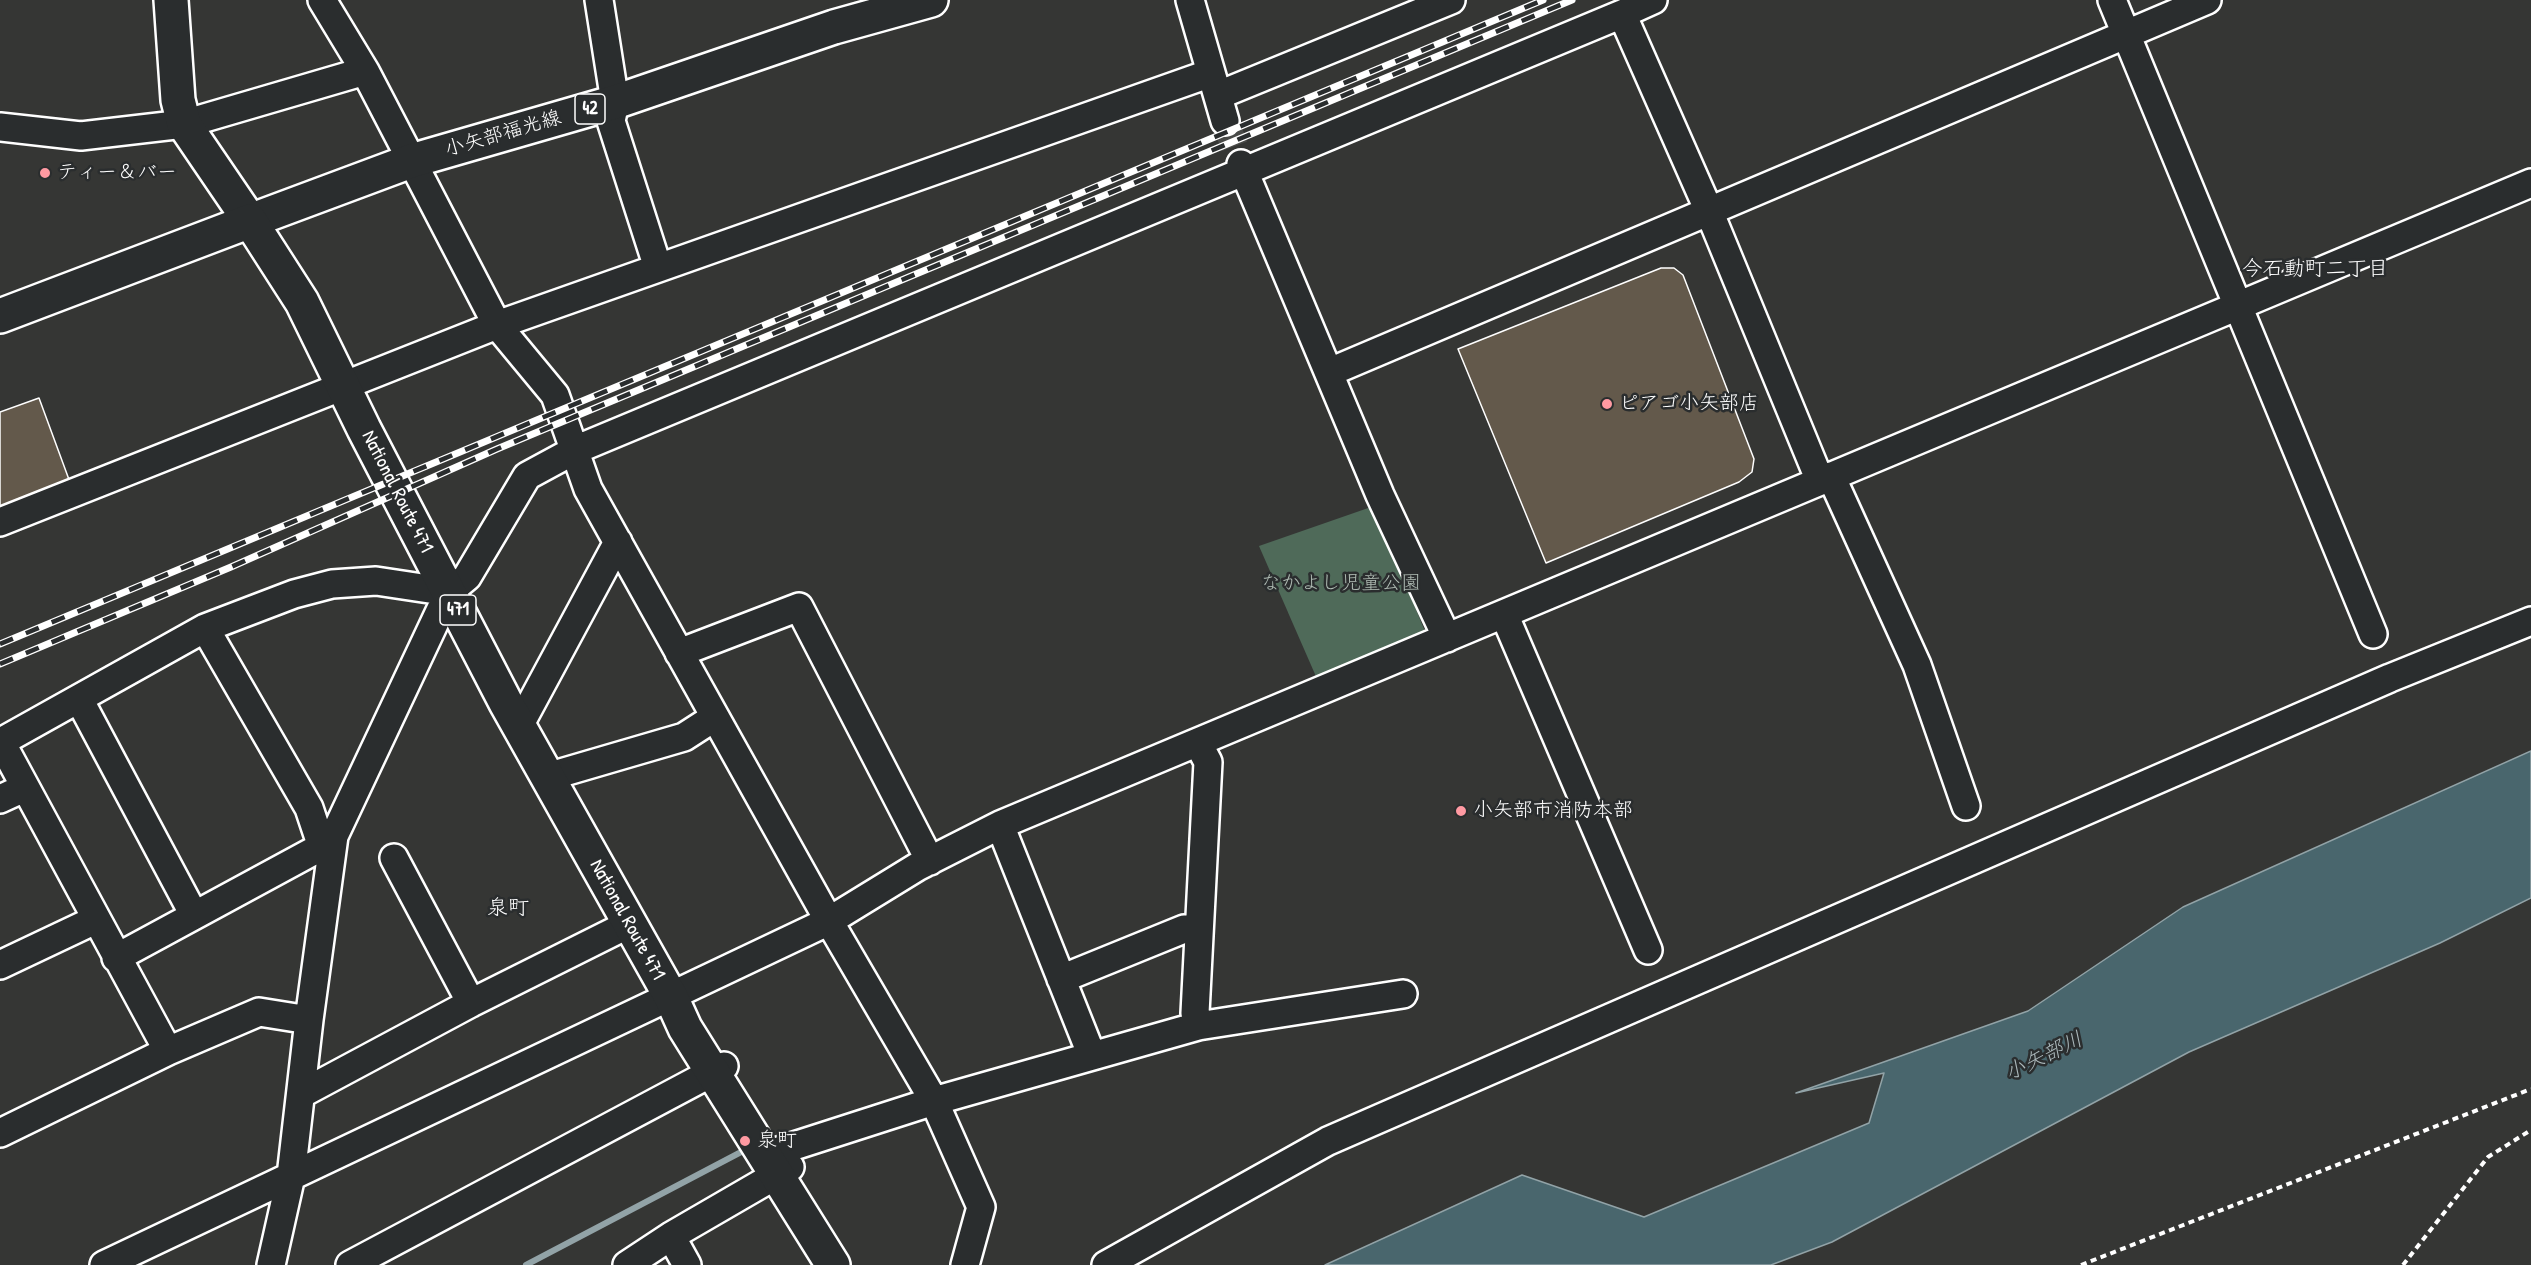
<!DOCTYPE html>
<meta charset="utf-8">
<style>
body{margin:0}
canvas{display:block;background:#353634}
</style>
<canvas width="2531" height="1265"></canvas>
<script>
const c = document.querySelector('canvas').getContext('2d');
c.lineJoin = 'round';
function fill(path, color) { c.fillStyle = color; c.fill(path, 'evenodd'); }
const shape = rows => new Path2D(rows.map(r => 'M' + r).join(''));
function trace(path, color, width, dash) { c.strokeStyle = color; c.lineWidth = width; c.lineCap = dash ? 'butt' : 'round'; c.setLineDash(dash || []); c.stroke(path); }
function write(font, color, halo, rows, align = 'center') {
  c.font = font + ' "Patrick Hand","Klee One",sans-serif'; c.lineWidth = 5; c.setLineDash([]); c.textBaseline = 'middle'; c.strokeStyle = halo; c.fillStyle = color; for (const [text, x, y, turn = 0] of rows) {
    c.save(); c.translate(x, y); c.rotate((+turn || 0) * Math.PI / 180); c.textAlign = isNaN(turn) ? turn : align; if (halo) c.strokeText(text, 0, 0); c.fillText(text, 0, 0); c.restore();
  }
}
const green = shape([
 [1374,506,1426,634,1318,681,1259,546]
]);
const water = shape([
 [2531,751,2531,898,2440,943,2189,1052,1832,1242,1771,1265,1325,1265,1522,1175,1644,1217,1869,1123,1884,1073,1796,1093,2028,1011,2183,907,2531,751]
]);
const stream = shape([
 [526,1265,743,1151]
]);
const building = shape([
 [1661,268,1674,268,1683,275,1754,459,1752,472,1739,482,1546,563,1458,349,1661,268],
 [39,398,71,485,0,511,0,412,39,398]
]);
const minorTunnel = shape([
 [1225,121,1241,164]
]);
const path = shape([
 [2081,1265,2531,1089],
 [2403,1265,2488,1157,2531,1130]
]);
const minor = shape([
 [322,0,365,71,497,325,555,395,588,489,829,921,934,1101,981,1207,965,1265],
 [599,0,615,102,611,121,658,268],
 [1190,0,1225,121],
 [1653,0,1622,14,1709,211,1820,481],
 [2112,0,2373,634],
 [1219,95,1451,0],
 [0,127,81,136,184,124,365,71],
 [1241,164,1380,495,1447,638],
 [1330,372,2207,0],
 [1831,476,1917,665,1966,806],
 [0,522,497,325,1211,73],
 [1504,614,1648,950],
 [679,653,799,607,930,861],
 [79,699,194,915],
 [519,726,618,542],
 [1198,743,1208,762,1195,1013,1198,1026],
 [547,777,684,737,715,717],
 [0,799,24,788],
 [1000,825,1092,1056],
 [394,858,471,1003],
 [116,958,319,848,319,838,309,808,205,628],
 [0,965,95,920],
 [1061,979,1184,929,1198,930],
 [168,1051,1,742,205,628,294,594,332,584,376,581,449,592],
 [301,1094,471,1003,629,924],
 [0,1133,168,1051,259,1012,309,1020],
 [766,1155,934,1101,1198,1026,1403,994],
 [671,1236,687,1265],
 [104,1265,829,921,917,867,1000,825,2531,183],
 [271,1265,291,1176,309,1020,334,836,449,592,467,577,527,476,575,450,1622,14],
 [350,1265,724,1066],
 [627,1265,671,1236,790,1167],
 [1106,1265,1328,1141,2390,678,2531,621]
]);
const major = shape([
 [171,0,178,100,184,124,250,221,411,161,615,102,834,27,931,0]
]);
const highway = shape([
 [0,316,250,221,302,302,364,429,506,703,671,997,685,1028,833,1265]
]);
const rail = shape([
 [0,644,1543,0],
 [0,664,231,567,497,449,1572,0]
]);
const markers = [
 [45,173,6,"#ff9aa2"],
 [1607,404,6,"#ff9aa2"],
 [1461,811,6,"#ff9aa2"],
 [745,1141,6,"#ff9aa2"]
];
const shields = [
 [590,109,30],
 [458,610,36]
];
const shieldNames = [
 ["42",590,109],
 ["471",458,610]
];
const streetNames = [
 ["小矢部福光線",503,134,-16],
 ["National Route 471",397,492,63],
 ["National Route 471",627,920,61]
];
const poiNames = [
 ["ティー＆バー",57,173],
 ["ピアゴ小矢部店",1619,404],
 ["小矢部市消防本部",1473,811],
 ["泉町",757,1141]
];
const parkNames = [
 ["なかよし児童公園",1341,584]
];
const neighbourhoodNames = [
 ["今石動町二丁目",2315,269],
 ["泉町",508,908]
];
const waterNames = [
 ["小矢部川",2044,1057,-26]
];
fill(green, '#4f6a59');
fill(water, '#49666d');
trace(water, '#92a3a7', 1.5);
trace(stream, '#92a3a7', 6);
fill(building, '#63594b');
trace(building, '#fff', 1.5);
trace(minorTunnel, '#494a48', 27, [27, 14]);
trace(minor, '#fff', 32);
trace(major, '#fff', 38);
trace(highway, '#fff', 38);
trace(path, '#fff', 4, [6, 4.5]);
trace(minor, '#2a2d2e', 27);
trace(major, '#2a2d2e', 33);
trace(highway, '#2a2d2e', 33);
trace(rail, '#fff', 7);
trace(rail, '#2a2d2e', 4.5, [14]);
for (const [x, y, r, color] of markers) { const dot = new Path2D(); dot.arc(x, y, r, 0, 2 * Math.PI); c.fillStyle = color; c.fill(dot); trace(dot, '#2a2d2e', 2); }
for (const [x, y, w] of shields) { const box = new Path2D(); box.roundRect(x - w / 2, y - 15, w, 30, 4.5); c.fillStyle = '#2a2d2e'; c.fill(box); trace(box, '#fff', 1.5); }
write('bold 18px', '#fff', null, shieldNames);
write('20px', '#fff', '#2a2d2e', streetNames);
write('20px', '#fff', '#2a2d2e', poiNames, 'left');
write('20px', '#b0bcb4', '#2a2d2e', parkNames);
write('21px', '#fff', '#2a2d2e', neighbourhoodNames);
write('italic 21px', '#adbabd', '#2a2d2e', waterNames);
</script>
